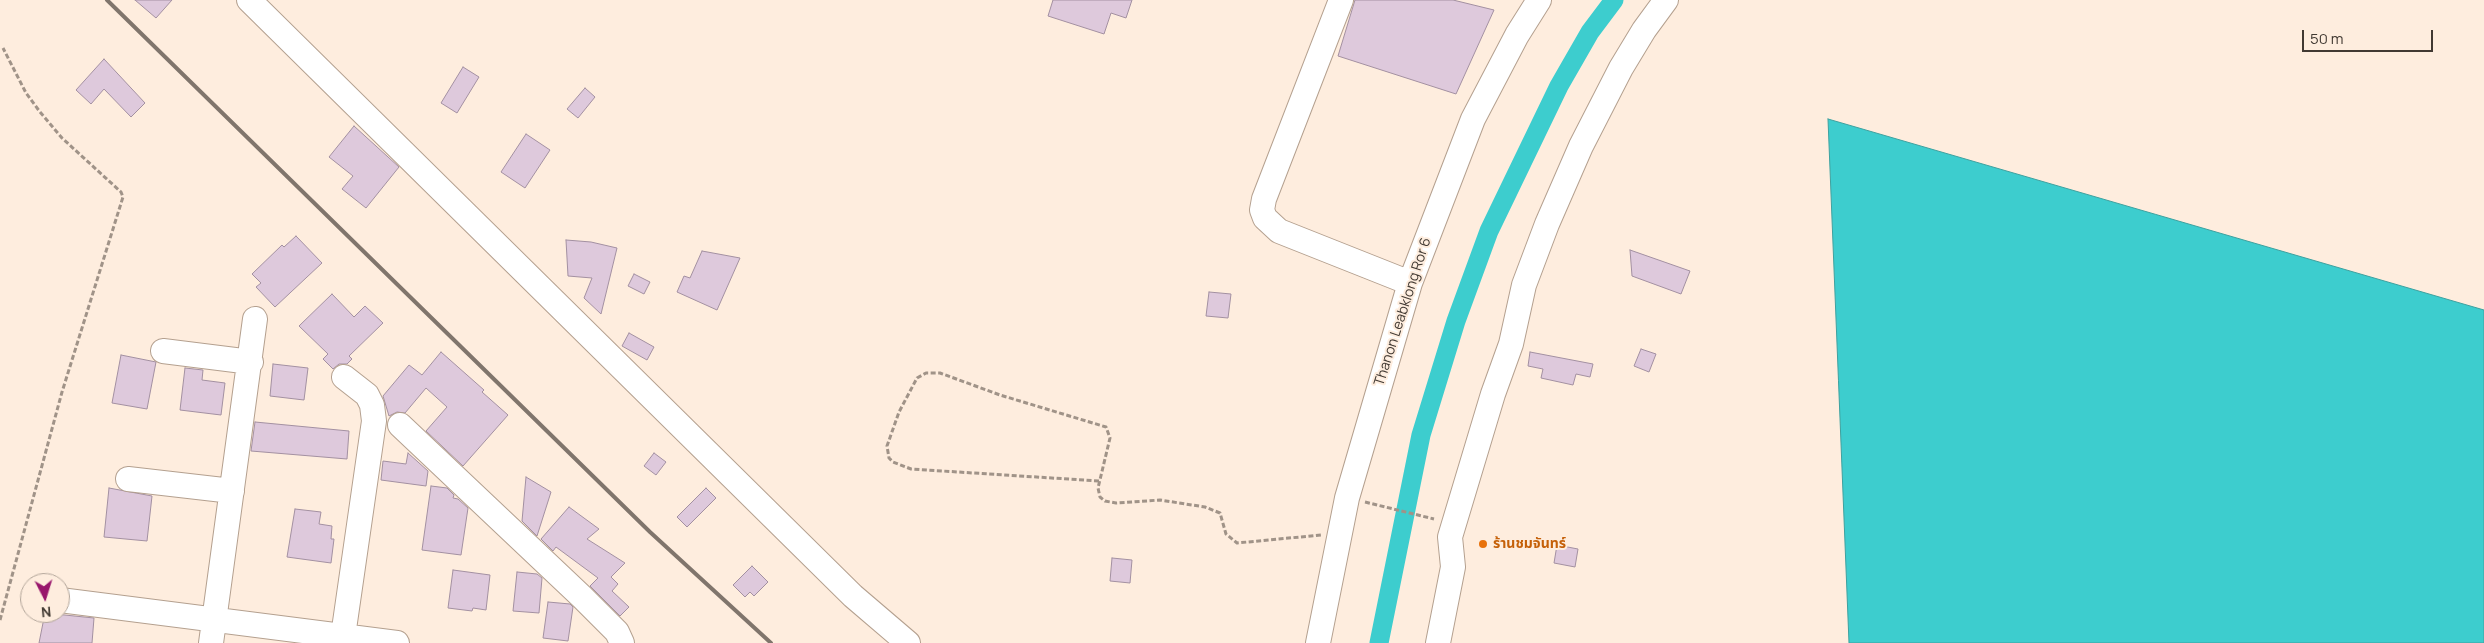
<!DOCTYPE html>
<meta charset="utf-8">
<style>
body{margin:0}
#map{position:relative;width:2484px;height:643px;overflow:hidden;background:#feedde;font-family:Manrope,sans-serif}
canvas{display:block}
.north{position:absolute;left:20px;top:573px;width:50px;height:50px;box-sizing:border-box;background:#feedde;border:1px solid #b2a599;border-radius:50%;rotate:175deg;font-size:14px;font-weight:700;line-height:20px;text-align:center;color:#413932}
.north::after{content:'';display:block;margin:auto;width:18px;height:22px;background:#98166c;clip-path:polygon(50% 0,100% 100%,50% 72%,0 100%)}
.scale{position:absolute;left:2302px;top:30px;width:131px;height:22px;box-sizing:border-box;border:2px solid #413932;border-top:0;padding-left:6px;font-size:15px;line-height:18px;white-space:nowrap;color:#413932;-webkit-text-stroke:4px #feedde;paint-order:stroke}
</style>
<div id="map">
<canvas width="2484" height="643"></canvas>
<div class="north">N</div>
<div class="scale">50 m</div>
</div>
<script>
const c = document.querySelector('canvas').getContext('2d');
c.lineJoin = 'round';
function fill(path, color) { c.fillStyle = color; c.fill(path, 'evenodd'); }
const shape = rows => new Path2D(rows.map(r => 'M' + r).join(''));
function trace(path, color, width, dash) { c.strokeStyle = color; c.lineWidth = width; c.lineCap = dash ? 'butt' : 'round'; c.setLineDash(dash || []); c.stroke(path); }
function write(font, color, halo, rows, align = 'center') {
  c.font = font + ' Manrope,"Noto Sans Thai",sans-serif'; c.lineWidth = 4; c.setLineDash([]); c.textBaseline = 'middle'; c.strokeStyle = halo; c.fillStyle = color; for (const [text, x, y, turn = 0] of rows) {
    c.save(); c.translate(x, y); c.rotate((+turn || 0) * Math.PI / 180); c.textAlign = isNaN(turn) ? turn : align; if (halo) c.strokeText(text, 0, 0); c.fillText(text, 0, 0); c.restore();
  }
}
const water = shape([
 [1828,119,2484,310,2484,643,1849,643,1828,119]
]);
const canal = shape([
 [1379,643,1421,435,1456,321,1489,231,1559,86,1590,32,1614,0]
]);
const building = shape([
 [135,0,172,0,156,18,135,0],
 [1053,0,1132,0,1126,18,1111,13,1104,34,1048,16,1053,0],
 [1355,0,1453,0,1494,10,1456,94,1338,56,1355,0],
 [104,59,145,103,131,117,104,89,91,104,76,90,104,59],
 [463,67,479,77,457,113,441,103,463,67],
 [585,88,595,97,578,118,567,109,585,88],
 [354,126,399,167,366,208,342,189,353,176,329,157,354,126],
 [526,134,550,150,525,188,501,172,526,134],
 [296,236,322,263,275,307,256,287,261,283,252,274,282,245,284,247,296,236],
 [566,240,591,242,617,248,601,314,584,298,592,278,568,276,566,240],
 [1630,250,1690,271,1681,294,1632,276,1630,250],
 [702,251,740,258,717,310,677,292,684,276,690,278,702,251],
 [634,274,650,282,644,294,628,286,634,274],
 [1209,292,1231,294,1228,318,1206,316,1209,292],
 [332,294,354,317,365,306,383,323,349,356,352,359,347,364,339,364,333,369,323,359,328,354,299,326,332,294],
 [629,333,654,347,647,360,622,346,629,333],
 [1641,349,1656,354,1649,372,1634,366,1641,349],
 [441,352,484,390,482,392,508,415,463,466,426,431,447,407,426,388,405,413,397,412,389,416,383,396,409,365,422,375,441,352],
 [1530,352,1593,364,1590,377,1576,374,1573,385,1541,378,1543,369,1528,366,1530,352],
 [121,355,156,362,147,409,112,403,121,355],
 [273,364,308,368,304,400,270,396,273,364],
 [185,368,203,370,202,380,225,383,221,415,180,410,185,368],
 [255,422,349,431,347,459,251,451,255,422],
 [408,453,428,471,426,486,381,480,383,461,406,464,408,453],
 [654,453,666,462,656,475,644,466,654,453],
 [526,477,551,492,537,536,522,521,526,477],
 [431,486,447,488,454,495,453,498,458,499,468,508,461,555,422,550,431,486],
 [109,488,152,496,147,541,104,537,109,488],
 [706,488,716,498,687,527,677,517,706,488],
 [569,507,599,529,587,539,625,563,611,577,618,584,612,591,629,607,620,616,590,586,598,578,556,547,553,551,541,539,569,507],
 [295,509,321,512,319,524,332,526,331,539,334,539,331,563,287,557,295,509],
 [1557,545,1578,549,1575,567,1554,563,1557,545],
 [1112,558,1132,560,1130,583,1110,581,1112,558],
 [752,566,768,582,754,596,750,592,745,597,733,585,752,566],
 [453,570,490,575,486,610,473,608,472,611,448,608,453,570],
 [517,572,537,574,542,578,539,613,513,611,517,572],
 [548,602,570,604,573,607,568,641,543,638,548,602],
 [45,613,94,618,92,643,39,643,45,613]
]);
const path = shape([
 [1099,481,911,469,893,462,889,458,887,446,899,412,917,378,926,373,940,373,1000,395,1106,427,1110,438,1098,488,1100,497,1105,501,1116,503,1160,500,1205,507,1220,513,1226,534,1237,543,1321,535],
 [1365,502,1434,519],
 [0,620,62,392,123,197,121,192,62,138,40,112,26,93,3,48]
]);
const minor = shape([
 [249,0,853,596,908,643],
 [1341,0,1264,199,1262,210,1265,218,1279,231,1410,283],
 [163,351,251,362],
 [400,425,582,597,617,632,622,643],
 [128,479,232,491],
 [60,600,397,643],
 [211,643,255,319],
 [342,643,374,421,372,405,367,395,344,377],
 [1318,643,1347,498,1410,283,1473,119,1517,35,1539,0],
 [1438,643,1453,567,1450,537,1493,394,1511,344,1524,285,1547,224,1581,146,1621,68,1644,30,1666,0]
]);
const rail = shape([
 [107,0,650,532,771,643]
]);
const markers = [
 [1483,544,5,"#e8710a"]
];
const streetNames = [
 ["Thanon Leabklong Ror 6",1403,312,-72]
];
const foodNames = [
 ["ร้านชมจันทร์",1493,544]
];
fill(water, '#3dcdce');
trace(water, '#3ea19f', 1);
trace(canal, '#3dcdce', 19);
fill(building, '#dec9dc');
trace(building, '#a390a1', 1);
trace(minor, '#b4a08f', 26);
trace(path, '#a09388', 3, [5, 2.5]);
trace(minor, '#fff', 24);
trace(rail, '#80756c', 4);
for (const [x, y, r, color] of markers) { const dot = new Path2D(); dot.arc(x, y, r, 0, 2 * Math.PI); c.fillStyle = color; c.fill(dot); trace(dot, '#feedde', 2); }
write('14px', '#413932', '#feedde', streetNames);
write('bold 14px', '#c56008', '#feedde', foodNames, 'left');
</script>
